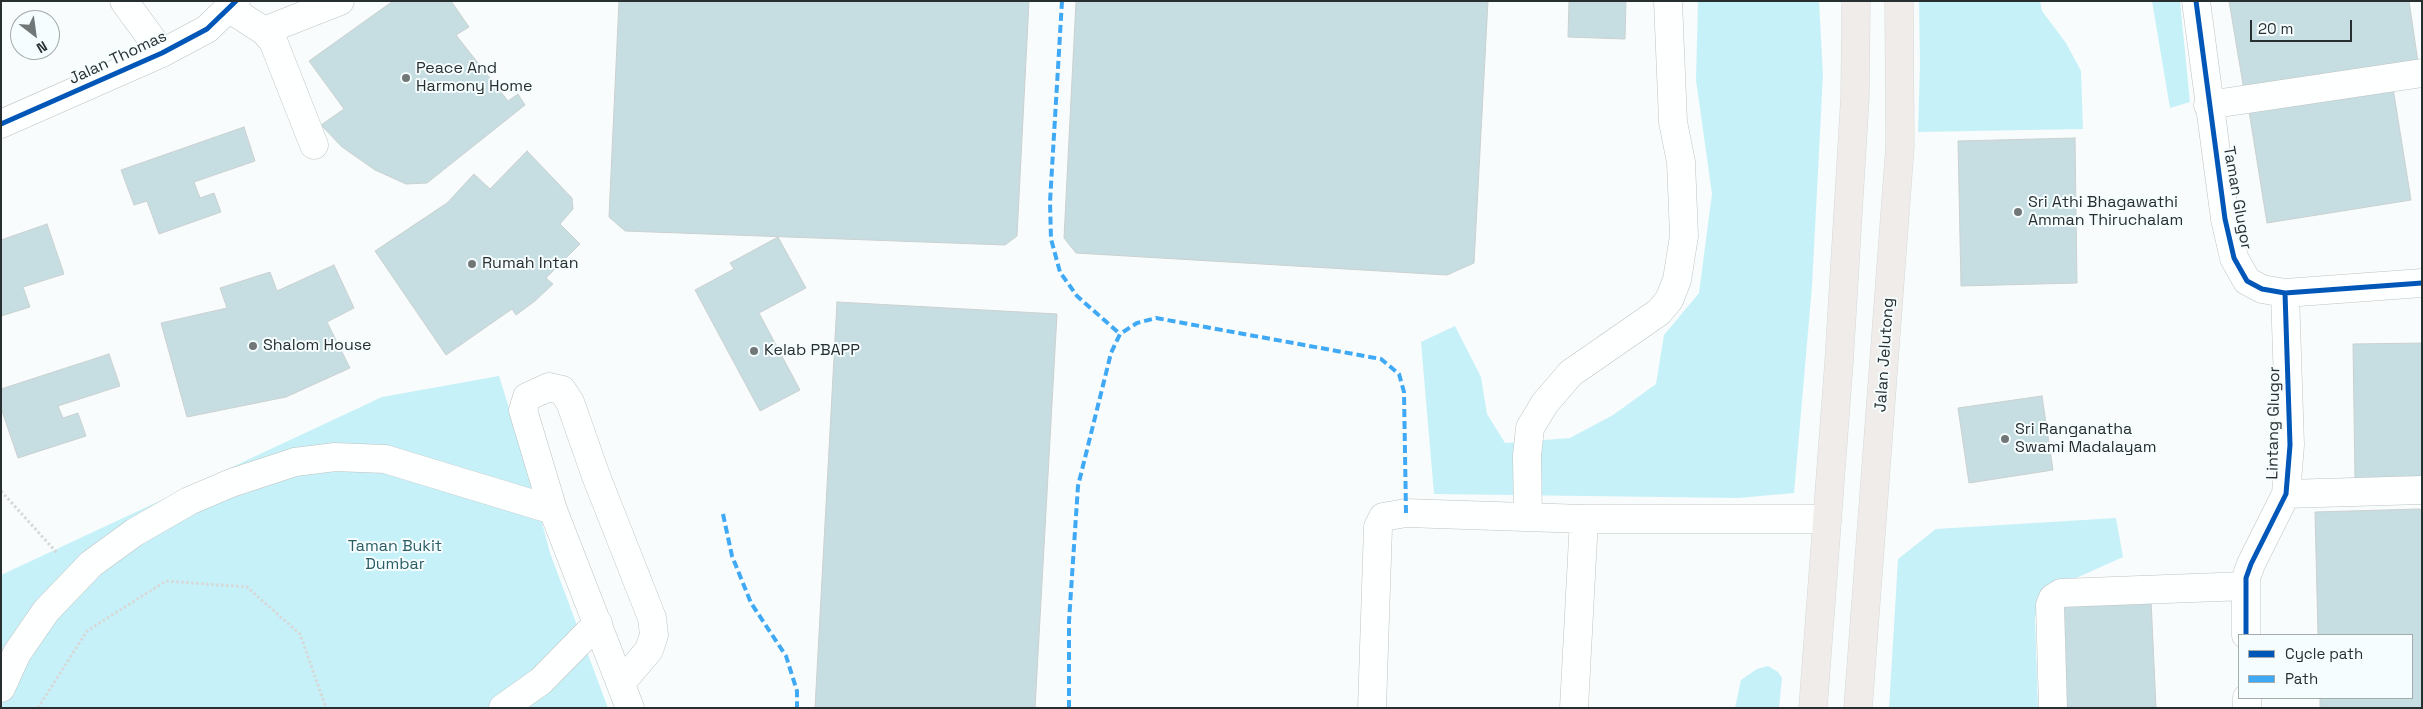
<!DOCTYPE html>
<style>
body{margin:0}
#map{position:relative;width:2423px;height:709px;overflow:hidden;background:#f8fcfc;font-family:"Space Grotesk",sans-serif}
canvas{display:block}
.frame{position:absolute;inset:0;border:2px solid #282f30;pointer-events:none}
.legend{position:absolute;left:2238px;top:634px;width:175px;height:65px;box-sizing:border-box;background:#f6fdfe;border:1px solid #a4abac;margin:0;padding:6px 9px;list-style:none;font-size:15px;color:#282f30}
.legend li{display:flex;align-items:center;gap:10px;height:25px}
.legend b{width:25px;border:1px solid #a4abac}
.north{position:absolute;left:10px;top:10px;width:50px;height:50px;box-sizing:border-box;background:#f6fdfe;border:1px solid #a4abac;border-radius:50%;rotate:150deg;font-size:14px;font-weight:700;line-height:20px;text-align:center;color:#282f30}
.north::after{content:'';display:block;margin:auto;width:18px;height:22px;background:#717777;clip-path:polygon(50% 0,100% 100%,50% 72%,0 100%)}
.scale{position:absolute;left:2250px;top:20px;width:102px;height:22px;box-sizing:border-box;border:2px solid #282f30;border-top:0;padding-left:6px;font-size:15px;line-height:18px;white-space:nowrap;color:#282f30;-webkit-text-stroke:4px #f6fdfe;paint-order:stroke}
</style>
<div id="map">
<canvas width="2423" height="709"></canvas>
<div class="frame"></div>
<ul class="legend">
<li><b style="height:6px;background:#0057b8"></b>Cycle path</li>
<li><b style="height:6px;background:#3fa9f5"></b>Path</li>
</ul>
<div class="north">N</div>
<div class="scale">20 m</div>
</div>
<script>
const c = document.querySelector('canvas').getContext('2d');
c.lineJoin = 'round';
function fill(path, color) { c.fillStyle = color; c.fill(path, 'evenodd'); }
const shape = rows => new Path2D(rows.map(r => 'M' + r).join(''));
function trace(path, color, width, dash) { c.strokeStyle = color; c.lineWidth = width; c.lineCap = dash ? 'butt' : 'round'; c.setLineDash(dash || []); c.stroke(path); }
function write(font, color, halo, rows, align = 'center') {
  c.font = font + ' "Space Grotesk",sans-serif'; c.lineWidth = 4; c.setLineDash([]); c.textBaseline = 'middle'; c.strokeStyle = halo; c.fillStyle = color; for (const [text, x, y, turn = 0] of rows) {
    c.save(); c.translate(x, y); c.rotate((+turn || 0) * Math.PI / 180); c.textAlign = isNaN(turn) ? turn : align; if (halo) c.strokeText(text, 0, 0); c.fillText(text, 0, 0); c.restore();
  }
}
const green = shape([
 [1698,1,1819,1,1823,75,1812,286,1794,493,1738,498,1434,494,1421,342,1455,326,1481,377,1487,414,1505,443,1570,438,1613,415,1656,384,1664,335,1699,293,1712,194,1696,80],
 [1919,1,2040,1,2042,11,2066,43,2081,71,2083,129,1918,132,1920,64],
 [2152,1,2180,1,2190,102,2170,108],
 [499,376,526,462,550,553,608,708,1,708,1,575,382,397],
 [2116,518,2123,557,2045,592,2039,598,2035,618,2038,708,1889,708,1898,559,1936,529],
 [1768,666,1778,672,1782,678,1779,708,1735,708,1741,680,1757,669]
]);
const building = shape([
 [393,1,451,1,469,27,456,35,508,101,518,94,525,105,427,183,406,184,375,170,342,147,321,125,344,109,309,61,393,1],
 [619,1,1029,1,1017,236,1005,245,625,231,609,217,619,1],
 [1076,1,1488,1,1474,263,1447,275,1076,253,1064,238,1076,1],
 [1569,1,1626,1,1625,39,1568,37,1569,1],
 [2229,1,2409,1,2418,62,2244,90,2229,1],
 [2393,88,2411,200,2267,223,2249,111,2393,88],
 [244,127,255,161,194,182,200,198,214,193,221,212,159,234,147,201,134,205,121,170,244,127],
 [2075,138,2077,283,1961,286,1958,141,2075,138],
 [527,151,572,198,573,209,560,224,580,244,546,278,553,284,535,301,516,315,512,309,446,355,375,251,447,203,474,174,490,189,527,151],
 [47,224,64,274,23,287,30,307,1,316,1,240,47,224],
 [778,237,806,288,759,313,800,390,760,411,695,290,734,269,730,263,778,237],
 [334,265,354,308,327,322,350,368,286,397,187,417,161,323,227,308,220,288,270,272,277,291,334,265],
 [837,302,1057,314,1035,708,815,708,837,302],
 [2422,343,2422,478,2355,480,2353,344,2422,343],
 [109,354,120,386,58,406,63,418,78,413,86,436,18,458,1,408,1,389,109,354],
 [2042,396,2053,470,1969,483,1958,408,2042,396],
 [2419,509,2422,510,2422,708,2320,708,2320,698,2412,698,2412,635,2318,635,2315,512,2419,509],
 [2151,599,2156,708,2063,708,2059,603,2151,599]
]);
const path = shape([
 [1,491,58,554],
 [38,708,87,631,166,581,247,587,300,634,326,708]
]);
const minor = shape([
 [124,1,162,53],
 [2196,1,2225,219,2234,258,2247,281,2262,289,2285,293,2422,283],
 [230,9,264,31,273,41,314,145],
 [264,31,340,1],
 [2208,105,2422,73],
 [1,124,162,53,207,29,236,1],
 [2286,494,2422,490],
 [1528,517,1527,456,1530,428,1545,403,1571,373,1659,312,1669,300,1677,280,1684,236,1681,162,1673,122,1668,1],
 [1584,519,1827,519],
 [2246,635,2246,578,2251,564,2286,494,2290,445,2285,293],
 [622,682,649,650,654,635,652,618,596,476,570,402,562,390,549,387,527,397,523,410,553,510,630,708],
 [1,688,17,653,46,611,91,564,135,532,189,501,231,483,295,462,335,457,385,459,553,510],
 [2247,698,2247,708],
 [503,708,541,681,598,623],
 [1372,708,1378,527,1383,517,1406,513,1584,519,1574,708],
 [2053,708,2050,605,2053,598,2061,593,2246,586]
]);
const major = shape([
 [1813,708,1839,362,1855,97,1856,1],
 [1858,708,1900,146,1899,1]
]);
const quiet = shape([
 [1062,1,1050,202,1051,239,1060,272,1077,296,1120,334],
 [723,514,732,556,751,603,786,656,797,691,797,708],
 [1069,708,1069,621,1078,486,1111,353,1120,334,1137,323,1156,318,1381,359,1399,374,1404,392,1406,513]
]);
const cycleway = shape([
 [2196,1,2225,219,2234,258,2247,281,2262,289,2285,293,2422,283],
 [1,124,162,53,207,29,236,1],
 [2246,635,2246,578,2251,564,2286,494,2290,445,2285,293]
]);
const markers = [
 [406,78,5,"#717777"],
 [2018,212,5,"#717777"],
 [472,264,5,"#717777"],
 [253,346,5,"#717777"],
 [754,351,5,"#717777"],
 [2005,439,5,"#717777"]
];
const streetNames = [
 ["Jalan Thomas",118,58,-25],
 ["Taman Glugor",2237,198,80],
 ["Jalan Jelutong",1885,355,-86],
 ["Lintang Glugor",2274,423,-89]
];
const poiNames = [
 ["Peace And",416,69],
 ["Harmony Home",416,87],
 ["Sri Athi Bhagawathi",2028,203],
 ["Amman Thiruchalam",2028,221],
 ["Rumah Intan",482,264],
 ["Shalom House",263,346],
 ["Kelab PBAPP",764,351],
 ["Sri Ranganatha",2015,430],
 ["Swami Madalayam",2015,448]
];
const parkNames = [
 ["Taman Bukit",395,547],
 ["Dumbar",395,565]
];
fill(green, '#c7f1f8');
fill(building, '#c6dee1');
trace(building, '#cbd0d1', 1);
trace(minor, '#bec3c3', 29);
trace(major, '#d6d9d9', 29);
trace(path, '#d7d8d8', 3, [2.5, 2.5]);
trace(minor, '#feffff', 28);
trace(major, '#f0ece9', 28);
trace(quiet, '#3fa9f5', 4, [8, 4]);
trace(cycleway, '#0057b8', 5);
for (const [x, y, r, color] of markers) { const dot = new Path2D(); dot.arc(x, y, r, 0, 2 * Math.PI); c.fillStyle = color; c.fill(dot); trace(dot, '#f6fdfe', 2); }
write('16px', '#282f30', '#f6fdfe', streetNames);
write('16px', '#282f30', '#f6fdfe', poiNames, 'left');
write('16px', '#2c5e66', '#f6fdfe', parkNames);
</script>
